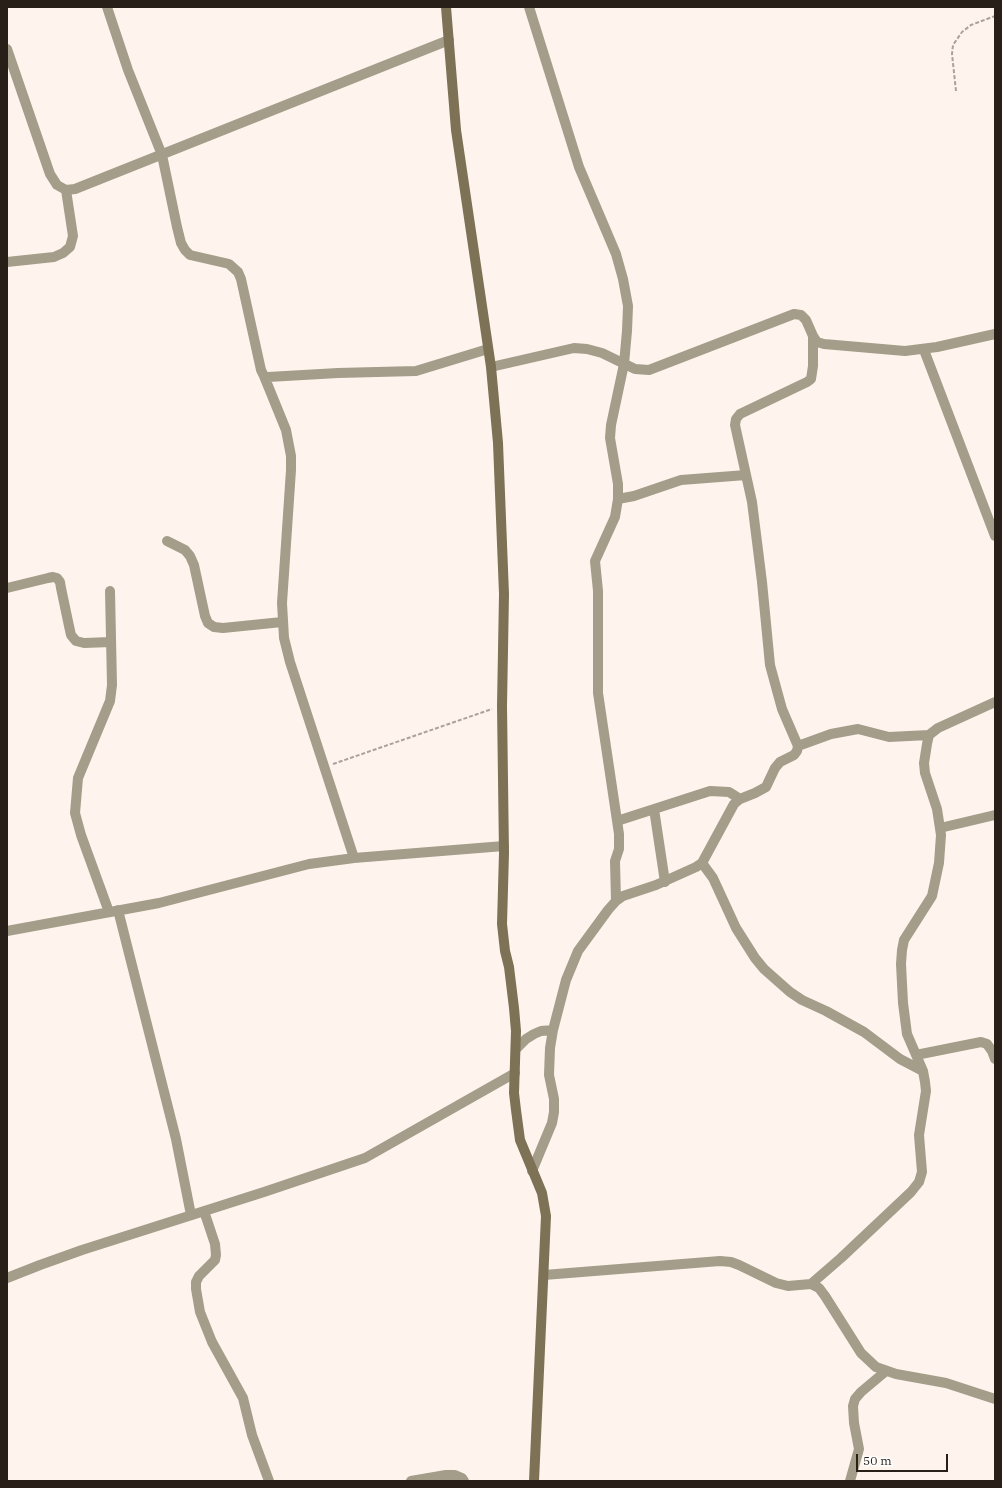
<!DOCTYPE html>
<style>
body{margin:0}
#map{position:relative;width:1002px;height:1488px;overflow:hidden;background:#fff4ed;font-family:"IBM Plex Serif",serif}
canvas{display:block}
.frame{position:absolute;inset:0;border:8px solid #281f18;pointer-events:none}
.scale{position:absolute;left:856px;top:1454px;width:92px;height:18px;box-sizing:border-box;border:2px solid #281f18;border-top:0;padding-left:5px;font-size:12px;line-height:14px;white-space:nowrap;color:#281f18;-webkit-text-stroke:3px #fff;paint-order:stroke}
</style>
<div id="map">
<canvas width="1002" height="1488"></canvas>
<div class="frame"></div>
<div class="scale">50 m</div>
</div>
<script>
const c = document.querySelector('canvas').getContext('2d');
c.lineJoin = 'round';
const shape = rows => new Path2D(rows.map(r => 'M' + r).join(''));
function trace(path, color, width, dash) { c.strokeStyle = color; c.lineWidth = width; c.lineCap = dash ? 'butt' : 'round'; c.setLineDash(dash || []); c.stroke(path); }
const path = shape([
 [956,91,952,54,953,45,962,32,971,25,995,16],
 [333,764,492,709]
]);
const street = shape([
 [107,7,128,70,162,155,177,227,181,243,185,250,190,255,225,263,229,264,238,272,241,279,261,370,264,376,268,377,338,373,416,371,488,349],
 [529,7,579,167,616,254,623,279,628,306,627,331,624,364,611,425,610,438,618,484,618,499,615,517,595,561,598,591,598,693,619,834,619,849,615,861,616,901],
 [7,49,50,174,57,185,66,190,75,189,449,40],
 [7,262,54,257,63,253,70,247,73,236,66,190],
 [924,350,995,536],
 [491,367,574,348,587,349,602,353,635,369,649,370,794,314,801,315,806,320,813,336,817,342,824,344,905,351,937,347,995,334],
 [264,376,286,430,291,456,291,470,282,603,284,638,290,662,354,858],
 [618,499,634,496,681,480,746,475],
 [167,541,185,550,190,556,194,565,205,616,208,623,214,627,223,628,282,622],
 [7,588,48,578,53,577,57,578,60,582,61,588,69,626,71,635,76,641,84,643,111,642],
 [798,746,831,734,858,729,889,737,929,735],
 [654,809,665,882],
 [617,821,710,791,729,792,740,799],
 [940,828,995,815],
 [702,863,713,878,736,928,755,958,764,969,790,992,802,1000,826,1011,864,1032,900,1059,923,1071],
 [118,910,176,1139,191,1215],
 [109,912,81,835,75,813,78,778,110,701,112,685,110,591],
 [7,931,159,903,309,864,354,858,504,846],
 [516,1049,526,1039,534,1034,541,1031,553,1030],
 [916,1055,981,1042,987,1044,992,1051,995,1059],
 [532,1171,552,1123,554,1112,554,1099,549,1075,550,1048,553,1030,566,980,578,951,608,910,616,901,623,896,656,885,696,867,702,863,734,804,740,799,755,793,766,787,775,768,780,762,794,755,797,751,798,746,782,709,770,665,762,582,752,502,735,425,736,419,740,414,807,382,811,379,813,366,813,336],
 [204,1211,215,1244,216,1255,215,1260,199,1276,196,1282,196,1289,200,1312,212,1342,243,1398,252,1435,269,1481],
 [544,1275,720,1261,731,1262,739,1265,776,1283,788,1286,811,1284,819,1288,825,1296,861,1353,876,1367,896,1374,946,1383,995,1399],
 [7,1278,40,1265,82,1250,264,1192,365,1158,515,1073],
 [811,1284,841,1258,911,1192,919,1182,922,1172,919,1135,926,1091,925,1082,923,1071,907,1034,903,1003,901,964,902,950,904,940,932,896,939,863,941,835,937,809,925,773,924,763,927,744,929,735,938,728,995,702],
 [411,1481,446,1475,455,1475,462,1478,464,1481],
 [850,1481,859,1449,854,1423,853,1406,855,1399,861,1392,886,1371]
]);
const secondary = shape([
 [446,7,456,130,491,367,498,443,504,594,502,706,504,853,502,924,505,951,509,967,514,1008,516,1031,514,1093,516,1110,520,1140,542,1193,546,1216,534,1481]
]);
trace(path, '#aba19a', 2, [4, 2]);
trace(street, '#a49d8a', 10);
trace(secondary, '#7d7256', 10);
</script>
